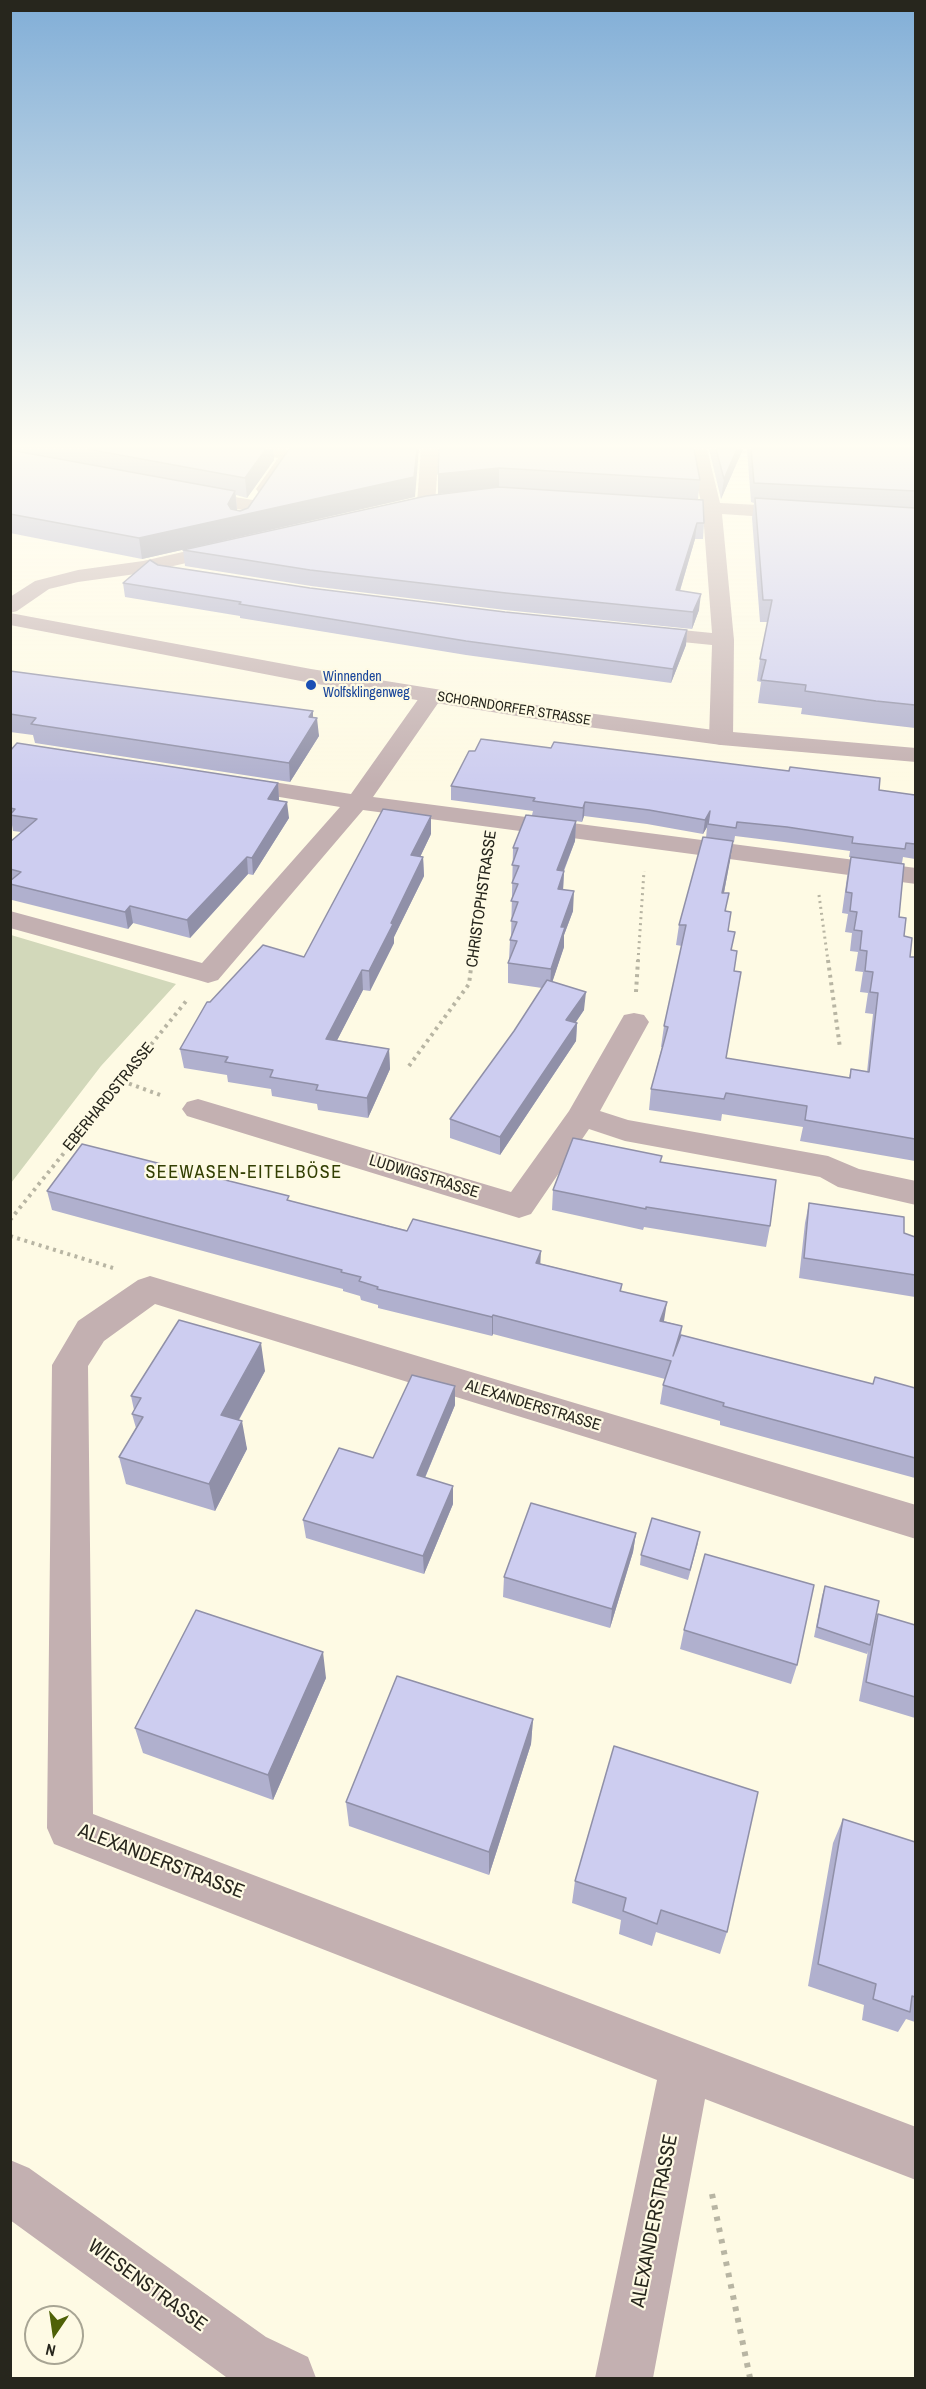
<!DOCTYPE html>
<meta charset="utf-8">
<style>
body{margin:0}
#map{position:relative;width:926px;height:2389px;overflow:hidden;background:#fefae4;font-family:"Archivo Narrow",sans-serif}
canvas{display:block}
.frame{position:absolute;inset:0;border:12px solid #27261d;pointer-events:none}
.north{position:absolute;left:24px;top:2305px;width:60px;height:60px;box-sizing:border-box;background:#fefae4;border:2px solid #a8a594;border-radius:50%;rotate:193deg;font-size:16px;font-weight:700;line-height:24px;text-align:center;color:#27261d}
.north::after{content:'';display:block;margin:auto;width:21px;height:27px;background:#4f6107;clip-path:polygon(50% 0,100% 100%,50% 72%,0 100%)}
</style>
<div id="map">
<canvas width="926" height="2389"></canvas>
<div class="frame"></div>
<div class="north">N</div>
</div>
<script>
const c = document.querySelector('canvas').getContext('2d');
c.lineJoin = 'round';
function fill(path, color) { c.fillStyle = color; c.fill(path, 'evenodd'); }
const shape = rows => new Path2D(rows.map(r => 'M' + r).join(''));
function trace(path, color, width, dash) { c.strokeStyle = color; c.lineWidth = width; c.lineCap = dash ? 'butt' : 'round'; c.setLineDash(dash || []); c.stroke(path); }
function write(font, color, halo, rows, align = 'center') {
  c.font = font + ' "Archivo Narrow",sans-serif'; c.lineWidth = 4.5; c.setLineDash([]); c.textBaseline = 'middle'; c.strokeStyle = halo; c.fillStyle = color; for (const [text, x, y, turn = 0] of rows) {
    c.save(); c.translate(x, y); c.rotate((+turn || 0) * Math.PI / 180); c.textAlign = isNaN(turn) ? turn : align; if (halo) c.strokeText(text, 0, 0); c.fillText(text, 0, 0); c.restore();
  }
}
const green = shape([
 [11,935,176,984,101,1066,11,1183]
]);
const pathFar2 = shape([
 [819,895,828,961],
 [472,961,488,851],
 [638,961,644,871]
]);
const pathFar1 = shape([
 [828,960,840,1048],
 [636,992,638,960],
 [409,1066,469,984,472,960],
 [122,1081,163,1096],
 [10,1220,187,1000],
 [10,1236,113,1268]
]);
const path = shape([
 [712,2194,750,2378]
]);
const minor = shape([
 [248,449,285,449,295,451,298,455,271,493,265,494,259,493,256,489,278,458,251,453,248,449],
 [421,449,439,449,435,503,432,507,426,509,420,507,417,503,421,449],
 [689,449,707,449,720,503,797,507,804,509,806,513,804,517,797,519,722,514,734,640,733,738,729,743,721,745,713,743,709,738,712,645,642,638,635,636,631,632,635,628,642,626,712,633,703,513,660,511,653,509,651,505,653,501,660,499,701,502,689,449],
 [192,490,253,500,260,502,262,506,260,510,253,512,186,499,183,495,186,491,192,490],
 [227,542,234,544,237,548,234,552,143,573,78,582,49,589,17,611,10,613,10,597,35,581,78,570,143,561,227,542],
 [432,689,440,691,443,696,373,797,916,868,916,884,363,810,218,980,208,983,198,980,10,928,10,911,202,963,340,807,225,788,222,783,225,778,234,776,351,794,424,691,432,689],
 [634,1013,644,1015,649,1022,600,1111,628,1120,828,1156,859,1169,916,1181,916,1205,838,1187,820,1177,625,1141,589,1129,531,1214,519,1218,187,1116,182,1109,187,1102,198,1099,511,1192,569,1111,624,1015,634,1013],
 [150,1276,916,1505,916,1539,155,1304,104,1341,88,1366,93,1814,916,2127,916,2180,705,2099,653,2378,595,2378,657,2080,54,1844,47,1828,52,1365,78,1321,138,1280,150,1276]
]);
const tertiary = shape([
 [10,613,311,669,573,711,721,731,916,748,916,762,721,745,573,725,311,683,10,625,10,613],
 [10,2160,29,2168,266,2337,308,2357,316,2378,226,2377,10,2220,10,2160]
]);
const wall = shape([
 [10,449,273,449,274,460,247,498,236,495,237,510,240,511,415,497,142,559,10,533],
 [439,449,700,480,698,499,704,523,703,539,695,539,680,591,699,610,692,629,505,610,311,586,185,566,183,550,472,490,438,494],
 [709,449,743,449,721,499],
 [747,449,915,449,915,728,872,723,801,714,802,708,758,703,761,682,757,681,760,659,768,622,760,622,752,518,754,503,751,502],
 [158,565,310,588,505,612,687,630,686,645,671,683,466,655,240,618,240,616,125,597,123,583],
 [10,671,313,717,319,736,290,782,35,743,33,735,10,732],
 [10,751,278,783,279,801,289,818,253,875,248,874,190,938,133,923,128,929,12,900,10,892,10,842,21,832,13,831,12,825,10,824],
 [451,786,879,790,915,795,915,859,903,857,902,863,899,917,910,957,915,957,915,1161,800,1141,803,1127,722,1114,721,1121,649,1110,651,1089,662,1047,661,1047,664,1026,682,946,676,945,679,925,706,838,707,827,703,834,647,824,584,816,582,822,576,821,575,841,564,871,563,889,573,911,564,935,564,947,552,982,584,1010,576,1022,577,1023,576,1041,500,1155,450,1138,450,1119,514,1031,542,988,508,983,508,963,509,960,510,940,511,938,513,848,532,815,533,811,451,800],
 [735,836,784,842,850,851,849,857,851,857,847,877,842,913,848,914,845,932,852,933,850,951,858,952,855,971,863,972,860,992,868,993,865,1013,873,1014,867,1072,851,1069,849,1078,726,1058,734,971,724,893,733,842,734,842],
 [431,834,420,857,423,857,424,876,394,937,394,943,370,991,363,990,337,1040,389,1049,390,1069,368,1118,318,1110,317,1104,272,1096,271,1089,228,1082,227,1075,184,1068,180,1049,210,1002,304,957],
 [661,1162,770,1226,766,1247,644,1227,643,1230,552,1210,553,1190],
 [47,1191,290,1201,622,1284,621,1291,664,1321,682,1326,681,1335,873,1384,875,1377,915,1388,915,1478,720,1425,720,1421,660,1404,663,1385,665,1379,493,1334,492,1336,378,1308,378,1305,361,1300,360,1296,343,1291,343,1289,52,1210],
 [809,1203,915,1237,915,1297,799,1278,805,1223],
 [265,1371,239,1420,247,1449,215,1511,126,1484,119,1457,136,1428,132,1414,134,1410,131,1396],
 [455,1386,455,1405,425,1478,453,1486,453,1504,424,1574,306,1538,303,1520],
 [636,1533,633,1552,610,1628,503,1597,504,1577],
 [698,1543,688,1580,640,1565,641,1555],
 [825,1586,874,1625,878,1614,915,1625,915,1718,859,1701,868,1651,867,1654,814,1637,822,1596],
 [684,1630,797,1665,791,1684,680,1649],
 [326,1678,273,1800,143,1753,135,1728],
 [533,1719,531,1744,489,1875,349,1826,346,1802],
 [843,1819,915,1842,915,2022,906,2019,898,2032,862,2020,864,2005,808,1986,833,1843],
 [575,1881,727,1932,720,1954,656,1932,652,1946,619,1934,621,1920,572,1903]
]);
const shadedWall = shape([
 [266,449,273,449,274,460,247,498,245,478],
 [417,449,419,449,415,497,142,559,139,538,228,504,235,491,237,511,234,517],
 [737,449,743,449,721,499,724,479],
 [499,468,499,488,438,494,438,474],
 [697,523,695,539,675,607,676,590],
 [701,594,699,610,692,629,693,612],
 [687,630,686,645,671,683,673,669],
 [313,711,313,724,317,718,319,736,290,782,289,763,309,717],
 [278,783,279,800,269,816,268,799],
 [287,802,289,818,253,875,252,858],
 [585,802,584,816,582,822,583,808],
 [710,811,707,827,703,834,705,820],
 [431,816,431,834,412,874,411,855],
 [576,821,575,841,556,890,557,870],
 [733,841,730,861,720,913,722,893],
 [247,857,248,874,190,938,187,920],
 [423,857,424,876,394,937,394,943,370,991,369,971,391,923],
 [564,871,563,891,558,889],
 [574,891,573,911,564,935,564,947,550,989,551,969,561,927],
 [130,906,133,923,128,929,125,912],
 [362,970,363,990,328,1058,326,1039],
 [586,992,584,1010,565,1038,566,1020],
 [577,1023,576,1041,500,1155,500,1137],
 [389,1049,390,1069,368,1118,367,1098],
 [541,1251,540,1270,536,1263],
 [667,1302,664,1321,660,1321],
 [493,1315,493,1334,492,1336,492,1317],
 [261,1343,265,1371,226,1443,221,1415],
 [455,1386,455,1405,418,1494,417,1475],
 [242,1421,247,1449,215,1511,209,1484],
 [453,1486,453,1504,424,1574,423,1556],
 [636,1533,633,1552,610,1628,612,1609],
 [323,1652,326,1678,273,1800,268,1775],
 [533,1719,531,1744,489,1875,489,1852]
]);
const building = shape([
 [87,449,266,449,245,478,87,449],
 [289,449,417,449,414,477,139,538,10,514,10,450,235,491,228,504,231,509,240,511,248,508,289,449],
 [439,449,694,449,700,480,499,468,438,474,439,449],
 [716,449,737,449,724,479,716,449],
 [751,449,915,449,915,491,754,483,751,449],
 [499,487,703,500,704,523,697,523,676,590,701,594,693,612,506,593,310,570,183,550,426,496,499,487],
 [755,498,915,508,915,705,876,701,805,691,806,685,761,680,766,660,760,659,772,600,763,600,755,498],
 [150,560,158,565,310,588,505,612,687,630,673,669,466,641,239,604,241,602,123,583,150,560],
 [10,671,313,711,309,717,317,718,289,763,31,724,36,718,10,714,10,671],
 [481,739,551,748,554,742,789,771,790,767,880,778,879,790,915,795,915,844,906,843,905,849,852,843,853,837,787,827,737,822,736,828,708,824,710,811,705,820,649,810,585,802,583,808,533,801,535,798,451,786,469,751,475,751,481,739],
 [17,743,278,783,268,799,287,802,252,858,247,857,187,920,130,906,125,912,10,884,10,881,21,872,10,869,10,842,37,819,10,815,15,809,10,808,10,751,17,743],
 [383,809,431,816,411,855,423,857,391,923,393,924,369,971,362,970,326,1039,389,1049,367,1098,316,1090,318,1085,270,1077,273,1070,225,1062,228,1057,180,1049,207,1002,210,1002,263,945,304,957,383,809],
 [526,815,576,821,557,870,564,871,558,889,574,891,561,927,565,927,551,969,508,963,517,941,510,940,517,922,511,921,518,902,511,901,518,884,512,883,519,866,512,865,518,848,513,848,526,815],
 [703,837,733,841,722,893,729,893,725,911,731,912,728,931,735,932,731,950,737,951,734,971,741,972,726,1058,850,1078,851,1069,869,1072,878,993,870,992,873,972,865,971,867,951,860,950,862,931,854,930,857,912,850,911,852,893,846,892,851,857,904,864,899,917,906,918,904,936,912,938,910,957,915,957,915,1139,805,1120,807,1106,726,1093,724,1099,651,1089,668,1027,664,1026,686,925,679,925,703,837],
 [547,980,586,992,566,1020,577,1023,500,1137,450,1119,514,1031,547,980],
 [573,1138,662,1156,660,1162,776,1180,770,1226,646,1207,646,1209,553,1190,573,1138],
 [82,1144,289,1196,287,1200,407,1231,413,1219,541,1251,536,1263,622,1284,620,1291,667,1302,660,1321,682,1326,673,1356,681,1335,873,1384,875,1377,915,1388,915,1458,723,1406,724,1403,663,1385,671,1361,493,1315,492,1317,377,1289,378,1287,359,1281,361,1277,341,1272,342,1270,47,1191,82,1144],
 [809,1203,904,1217,904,1233,915,1237,915,1275,804,1258,809,1203],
 [179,1320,261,1343,221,1415,242,1421,209,1484,119,1457,143,1417,132,1414,141,1398,131,1396,179,1320],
 [412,1375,455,1386,417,1475,453,1486,423,1556,303,1520,339,1448,373,1458,412,1375],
 [531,1503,636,1533,612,1609,504,1577,531,1503],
 [652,1518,700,1532,690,1570,641,1555,652,1518],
 [705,1554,814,1585,797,1665,684,1630,705,1554],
 [825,1586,879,1601,870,1645,817,1627,825,1586],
 [196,1610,323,1652,268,1775,135,1728,196,1610],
 [878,1614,915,1625,915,1697,866,1682,878,1614],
 [397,1676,533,1719,489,1852,346,1802,397,1676],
 [614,1746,758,1792,727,1932,661,1910,657,1924,623,1911,626,1898,575,1881,614,1746],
 [843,1819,915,1842,915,1997,912,1996,910,2012,873,1999,876,1984,818,1964,843,1819]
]);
const markers = [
 [311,685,6,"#1a4fb4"]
];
const farTransitnames = [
 ["Winnenden",323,677],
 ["Wolfsklingenweg",323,693]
];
const farStreetnames = [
 ["SCHORNDORFER STRASSE",514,709,9]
];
const streetNames = [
 ["CHRISTOPHSTRASSE",482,899,-82],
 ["EBERHARDSTRASSE",109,1097,-51],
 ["LUDWIGSTRASSE",424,1177,17],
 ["ALEXANDERSTRASSE",533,1406,17]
];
const neighbourhoodNames = [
 ["SEEWASEN-EITELBÖSE",244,1173]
];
const nearStreetnames = [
 ["ALEXANDERSTRASSE",161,1862,21],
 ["ALEXANDERSTRASSE",655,2221,-79],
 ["WIESENSTRASSE",147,2286,36]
];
fill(green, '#d2d8ba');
trace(pathFar2, '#b8b5a3', 3, [2, 4]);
trace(pathFar1, '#b8b5a3', 4, [3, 4.5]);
trace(path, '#b8b5a3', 6, [4.5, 7]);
fill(minor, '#c3b0b1');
fill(tertiary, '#c3b0b1');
fill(wall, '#b0b0ce');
fill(shadedWall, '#9090a8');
fill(building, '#cdcdf0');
trace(building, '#9090a8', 1.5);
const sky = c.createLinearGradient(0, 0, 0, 784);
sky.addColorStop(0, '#81aed7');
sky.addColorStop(0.57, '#fffdf3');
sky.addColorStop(1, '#fffdf300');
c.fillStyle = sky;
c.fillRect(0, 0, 926, 784);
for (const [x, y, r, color] of markers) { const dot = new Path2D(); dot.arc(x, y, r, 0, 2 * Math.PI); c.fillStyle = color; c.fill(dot); trace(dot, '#fefae4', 2); }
write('14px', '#164399', '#fefae4', farTransitnames, 'left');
write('14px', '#27261d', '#fefae4', farStreetnames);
write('16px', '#27261d', '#fefae4', streetNames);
c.letterSpacing = '1.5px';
write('18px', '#333f03', '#fefae4', neighbourhoodNames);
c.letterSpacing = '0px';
write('20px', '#27261d', '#fefae4', nearStreetnames);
</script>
